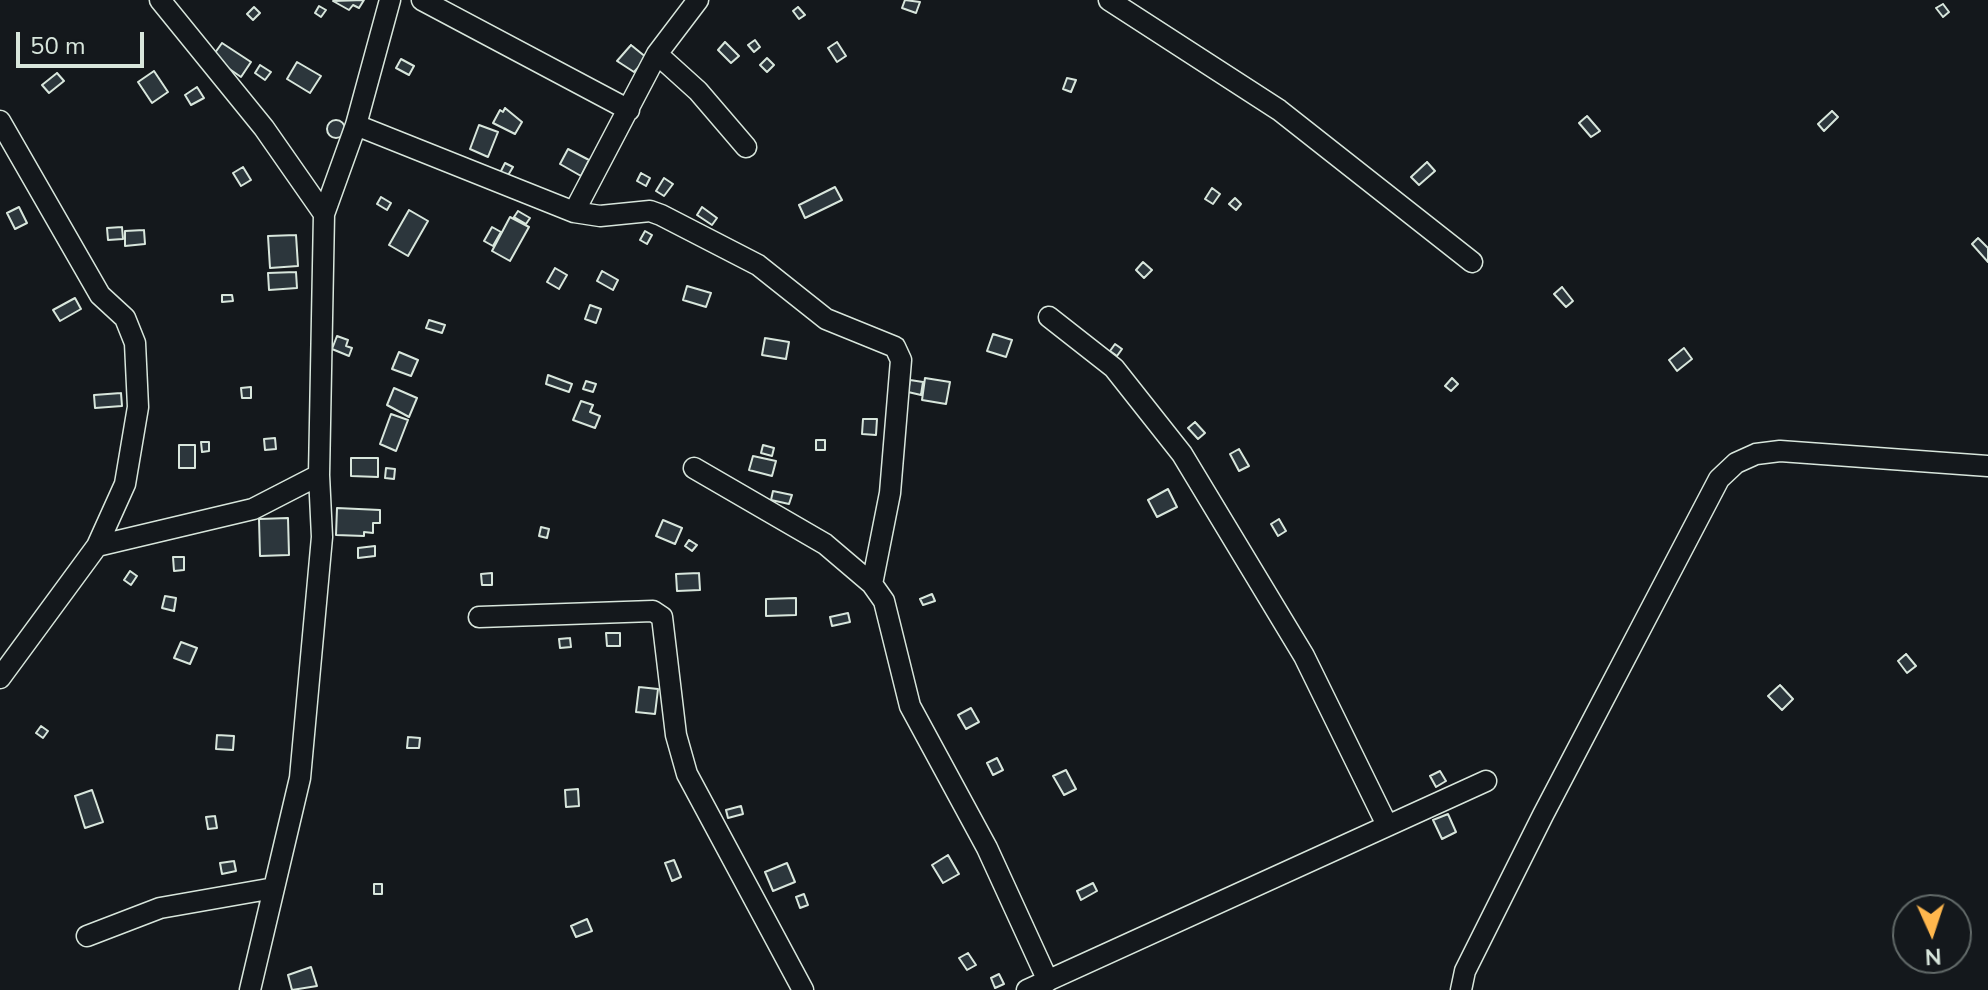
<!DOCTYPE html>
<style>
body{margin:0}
#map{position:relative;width:1988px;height:990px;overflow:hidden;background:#14181c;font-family:"Nunito Sans",sans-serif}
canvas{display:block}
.north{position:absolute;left:1892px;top:894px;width:80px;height:80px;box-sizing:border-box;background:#14181c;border:2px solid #626a69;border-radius:50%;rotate:177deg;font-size:22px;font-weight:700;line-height:32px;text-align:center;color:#d8e6dc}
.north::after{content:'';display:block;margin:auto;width:28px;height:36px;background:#ffb74d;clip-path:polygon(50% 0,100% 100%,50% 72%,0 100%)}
.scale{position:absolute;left:16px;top:32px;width:128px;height:36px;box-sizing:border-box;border:4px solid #d8e6dc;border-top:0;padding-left:10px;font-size:24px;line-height:28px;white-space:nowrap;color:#d8e6dc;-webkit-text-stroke:6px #14181c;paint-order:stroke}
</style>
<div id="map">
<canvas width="1988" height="990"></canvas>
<div class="north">N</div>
<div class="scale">50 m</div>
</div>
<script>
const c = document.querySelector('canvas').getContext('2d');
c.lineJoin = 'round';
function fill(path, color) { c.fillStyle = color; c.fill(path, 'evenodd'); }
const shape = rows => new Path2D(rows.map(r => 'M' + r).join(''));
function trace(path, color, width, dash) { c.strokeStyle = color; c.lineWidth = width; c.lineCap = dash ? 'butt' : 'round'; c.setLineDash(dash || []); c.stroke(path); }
const building = shape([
 [364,0,359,8,353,5,349,10,333,1,364,0],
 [905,0,920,2,916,13,902,8,905,0],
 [1943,4,1949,12,1943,17,1936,8,1943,4],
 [319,6,326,10,321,17,315,13,319,6],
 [254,7,260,13,253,20,247,14,254,7],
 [798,7,805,15,799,19,793,11,798,7],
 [755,40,760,47,754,52,748,45,755,40],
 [725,42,739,56,731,63,718,50,725,42],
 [837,42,846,56,837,62,828,48,837,42],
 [222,43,251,62,241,77,212,57,222,43],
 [631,45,647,58,634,72,617,61,631,45],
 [767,58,774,65,767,72,760,65,767,58],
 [401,59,414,66,409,75,396,68,401,59],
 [297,62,321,76,310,93,287,79,297,62],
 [260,65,271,72,265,80,255,73,260,65],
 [154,71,168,92,152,103,138,82,154,71],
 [57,73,64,81,49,93,42,85,57,73],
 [1067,78,1076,80,1071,92,1063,89,1067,78],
 [197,87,204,98,191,105,185,95,197,87],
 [505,108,522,122,515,134,493,123,500,110,503,112,505,108],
 [1832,111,1838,117,1824,131,1818,124,1832,111],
 [1587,116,1600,131,1591,137,1579,123,1587,116],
 '327 129a9 9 0 1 1 18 0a9 9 0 1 1-18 0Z',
 [479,125,498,132,488,157,470,149,479,125],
 [568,149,589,160,581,176,560,164,568,149],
 [1427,162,1435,171,1419,185,1411,177,1427,162],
 [505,163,513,167,507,177,500,173,505,163],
 [243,167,251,180,241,186,233,173,243,167],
 [641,173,650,178,646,186,637,181,641,173],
 [664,178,673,184,664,196,656,191,664,178],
 [835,187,842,200,805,218,799,205,835,187],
 [1212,188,1220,194,1213,204,1205,199,1212,188],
 [381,197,391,203,387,210,377,204,381,197],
 [1235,198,1241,204,1236,210,1229,204,1235,198],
 [19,207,27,223,15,229,7,213,19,207],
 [702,207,717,218,712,225,697,215,702,207],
 [409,210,428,221,408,256,389,245,409,210],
 [518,211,530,218,526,224,514,217,518,211],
 [510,217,529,227,510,261,492,251,510,217],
 [122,227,123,239,108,240,107,228,122,227],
 [492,227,501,232,493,246,484,241,492,227],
 [144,230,145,244,125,246,125,231,144,230],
 [645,231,652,235,647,244,640,240,645,231],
 [296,235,298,266,270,268,268,236,296,235],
 [1978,238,1988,248,1988,262,1972,244,1978,238],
 [1143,262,1152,270,1144,278,1136,270,1143,262],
 [555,268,567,275,559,289,547,282,555,268],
 [602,271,618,280,613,290,597,281,602,271],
 [296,272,297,288,269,290,268,273,296,272],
 [687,286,711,293,706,307,683,300,687,286],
 [1562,287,1573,301,1566,307,1554,294,1562,287],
 [222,295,232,295,233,301,222,302,222,295],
 [75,298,81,309,60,321,53,310,75,298],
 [590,305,601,309,596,323,585,319,590,305],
 [429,320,445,325,442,333,426,328,429,320],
 [993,334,1012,340,1006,357,987,351,993,334],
 [337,336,348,340,346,346,352,348,349,356,332,349,337,336],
 [765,338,789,342,786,359,762,355,765,338],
 [1115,344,1122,349,1117,356,1110,351,1115,344],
 [1684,348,1692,359,1677,371,1669,360,1684,348],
 [399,352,418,360,411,376,392,369,399,352],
 [548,375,572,384,569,392,546,384,548,375],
 [925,378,950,382,946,404,922,400,925,378],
 [1452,378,1458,384,1451,391,1445,386,1452,378],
 [910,380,923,382,921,395,908,392,910,380],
 [586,381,596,384,593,392,583,389,586,381],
 [251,387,251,398,242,398,241,388,251,387],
 [394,388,417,398,409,417,387,405,394,388],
 [121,393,122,406,95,408,94,395,121,393],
 [581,401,593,405,590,412,600,416,595,428,573,420,581,401],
 [391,414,408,420,396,451,380,444,391,414],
 [863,419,877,419,876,435,862,434,863,419],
 [1195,422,1205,433,1198,439,1188,428,1195,422],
 [275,438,276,449,265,450,264,439,275,438],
 [816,440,825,440,825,450,816,450,816,440],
 [201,442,209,442,209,451,202,452,201,442],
 [179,445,195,445,195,468,179,468,179,445],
 [763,445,774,448,772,456,761,453,763,445],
 [1239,449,1249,466,1239,471,1230,454,1239,449],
 [753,456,776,461,772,476,749,470,753,456],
 [351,458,378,458,378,477,351,476,351,458],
 [386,468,395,469,394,479,385,478,386,468],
 [1168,489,1177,507,1157,517,1148,500,1168,489],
 [773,491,792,495,789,504,771,500,773,491],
 [337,508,380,510,380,523,373,523,373,533,364,532,364,536,336,535,337,508],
 [288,518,289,555,260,556,259,519,288,518],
 [1279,519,1286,531,1278,536,1271,524,1279,519],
 [663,520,682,528,675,544,656,536,663,520],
 [541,527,549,529,547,538,539,536,541,527],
 [689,540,697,545,692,551,685,546,689,540],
 [375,546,375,556,358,558,358,548,375,546],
 [173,557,184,557,184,570,174,571,173,557],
 [130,571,137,576,131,585,124,580,130,571],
 [492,573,492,585,482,585,481,574,492,573],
 [699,573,700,590,677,591,676,574,699,573],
 [932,594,935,601,923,605,920,599,932,594],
 [165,596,176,598,174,611,162,608,165,596],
 [796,598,796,615,766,616,766,599,796,598],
 [848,613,850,622,832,626,830,617,848,613],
 [606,633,620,633,620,646,607,646,606,633],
 [570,638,571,647,560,648,559,639,570,638],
 [181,642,197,648,190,664,174,658,181,642],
 [1906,654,1916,666,1907,673,1898,661,1906,654],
 [1780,685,1793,699,1782,710,1768,696,1780,685],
 [639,687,658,689,655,714,636,712,639,687],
 [971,708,979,722,966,729,958,715,971,708],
 [41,726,48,731,43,738,36,733,41,726],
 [217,735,234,736,233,750,216,749,217,735],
 [408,737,420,738,419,748,407,748,408,737],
 [997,758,1003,770,993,775,987,763,997,758],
 [1066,770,1076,789,1064,795,1053,776,1066,770],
 [1440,771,1446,781,1436,787,1430,776,1440,771],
 [578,789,579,806,566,807,565,790,578,789],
 [92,790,103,822,85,828,75,796,92,790],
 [741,806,743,814,728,818,726,810,741,806],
 [1448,814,1456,832,1442,839,1433,820,1448,814],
 [215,816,217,828,208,829,206,817,215,816],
 [948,855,959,874,943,883,932,865,948,855],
 [674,860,681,877,672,881,665,863,674,860],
 [234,861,236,871,222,874,220,863,234,861],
 [787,863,795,882,773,891,765,872,787,863],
 [1093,883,1097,891,1081,900,1077,891,1093,883],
 [374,884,382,884,382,894,374,894,374,884],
 [804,894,808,905,800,908,796,897,804,894],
 [587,919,592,931,576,937,571,926,587,919],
 [968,953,976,965,967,970,959,958,968,953],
 [311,967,317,986,292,990,288,975,311,967],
 [999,974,1004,984,995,988,991,978,999,974]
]);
const minor = shape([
 [160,0,264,128,324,214],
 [422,0,629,110],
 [1109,0,1279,110,1472,262],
 [657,54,698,91,746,147],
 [0,121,100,295,125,318,135,343,138,407,125,484,97,546,0,678],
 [356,125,574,212,600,216,650,211,661,215,758,265,826,319,895,347,901,360,890,493,872,584],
 [574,212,657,54,698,0],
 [1049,317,1114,368,1182,454,1304,656,1387,825],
 [694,468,825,544,872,584,884,601,910,706,987,848,1048,981],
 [97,546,253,509,319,475],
 [479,617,653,611,662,617,676,735,687,774,803,990],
 [87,936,160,908,274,888],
 [250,990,300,778,322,537,319,475,324,214,356,125,390,0],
 [1027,990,1486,781],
 [1461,990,1465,971,1543,815,1719,479,1736,463,1756,454,1780,451,1988,466]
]);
fill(building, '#2c363c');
trace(building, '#d8e6dc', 2);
trace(minor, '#d8e6dc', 23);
trace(minor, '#14181c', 20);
</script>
